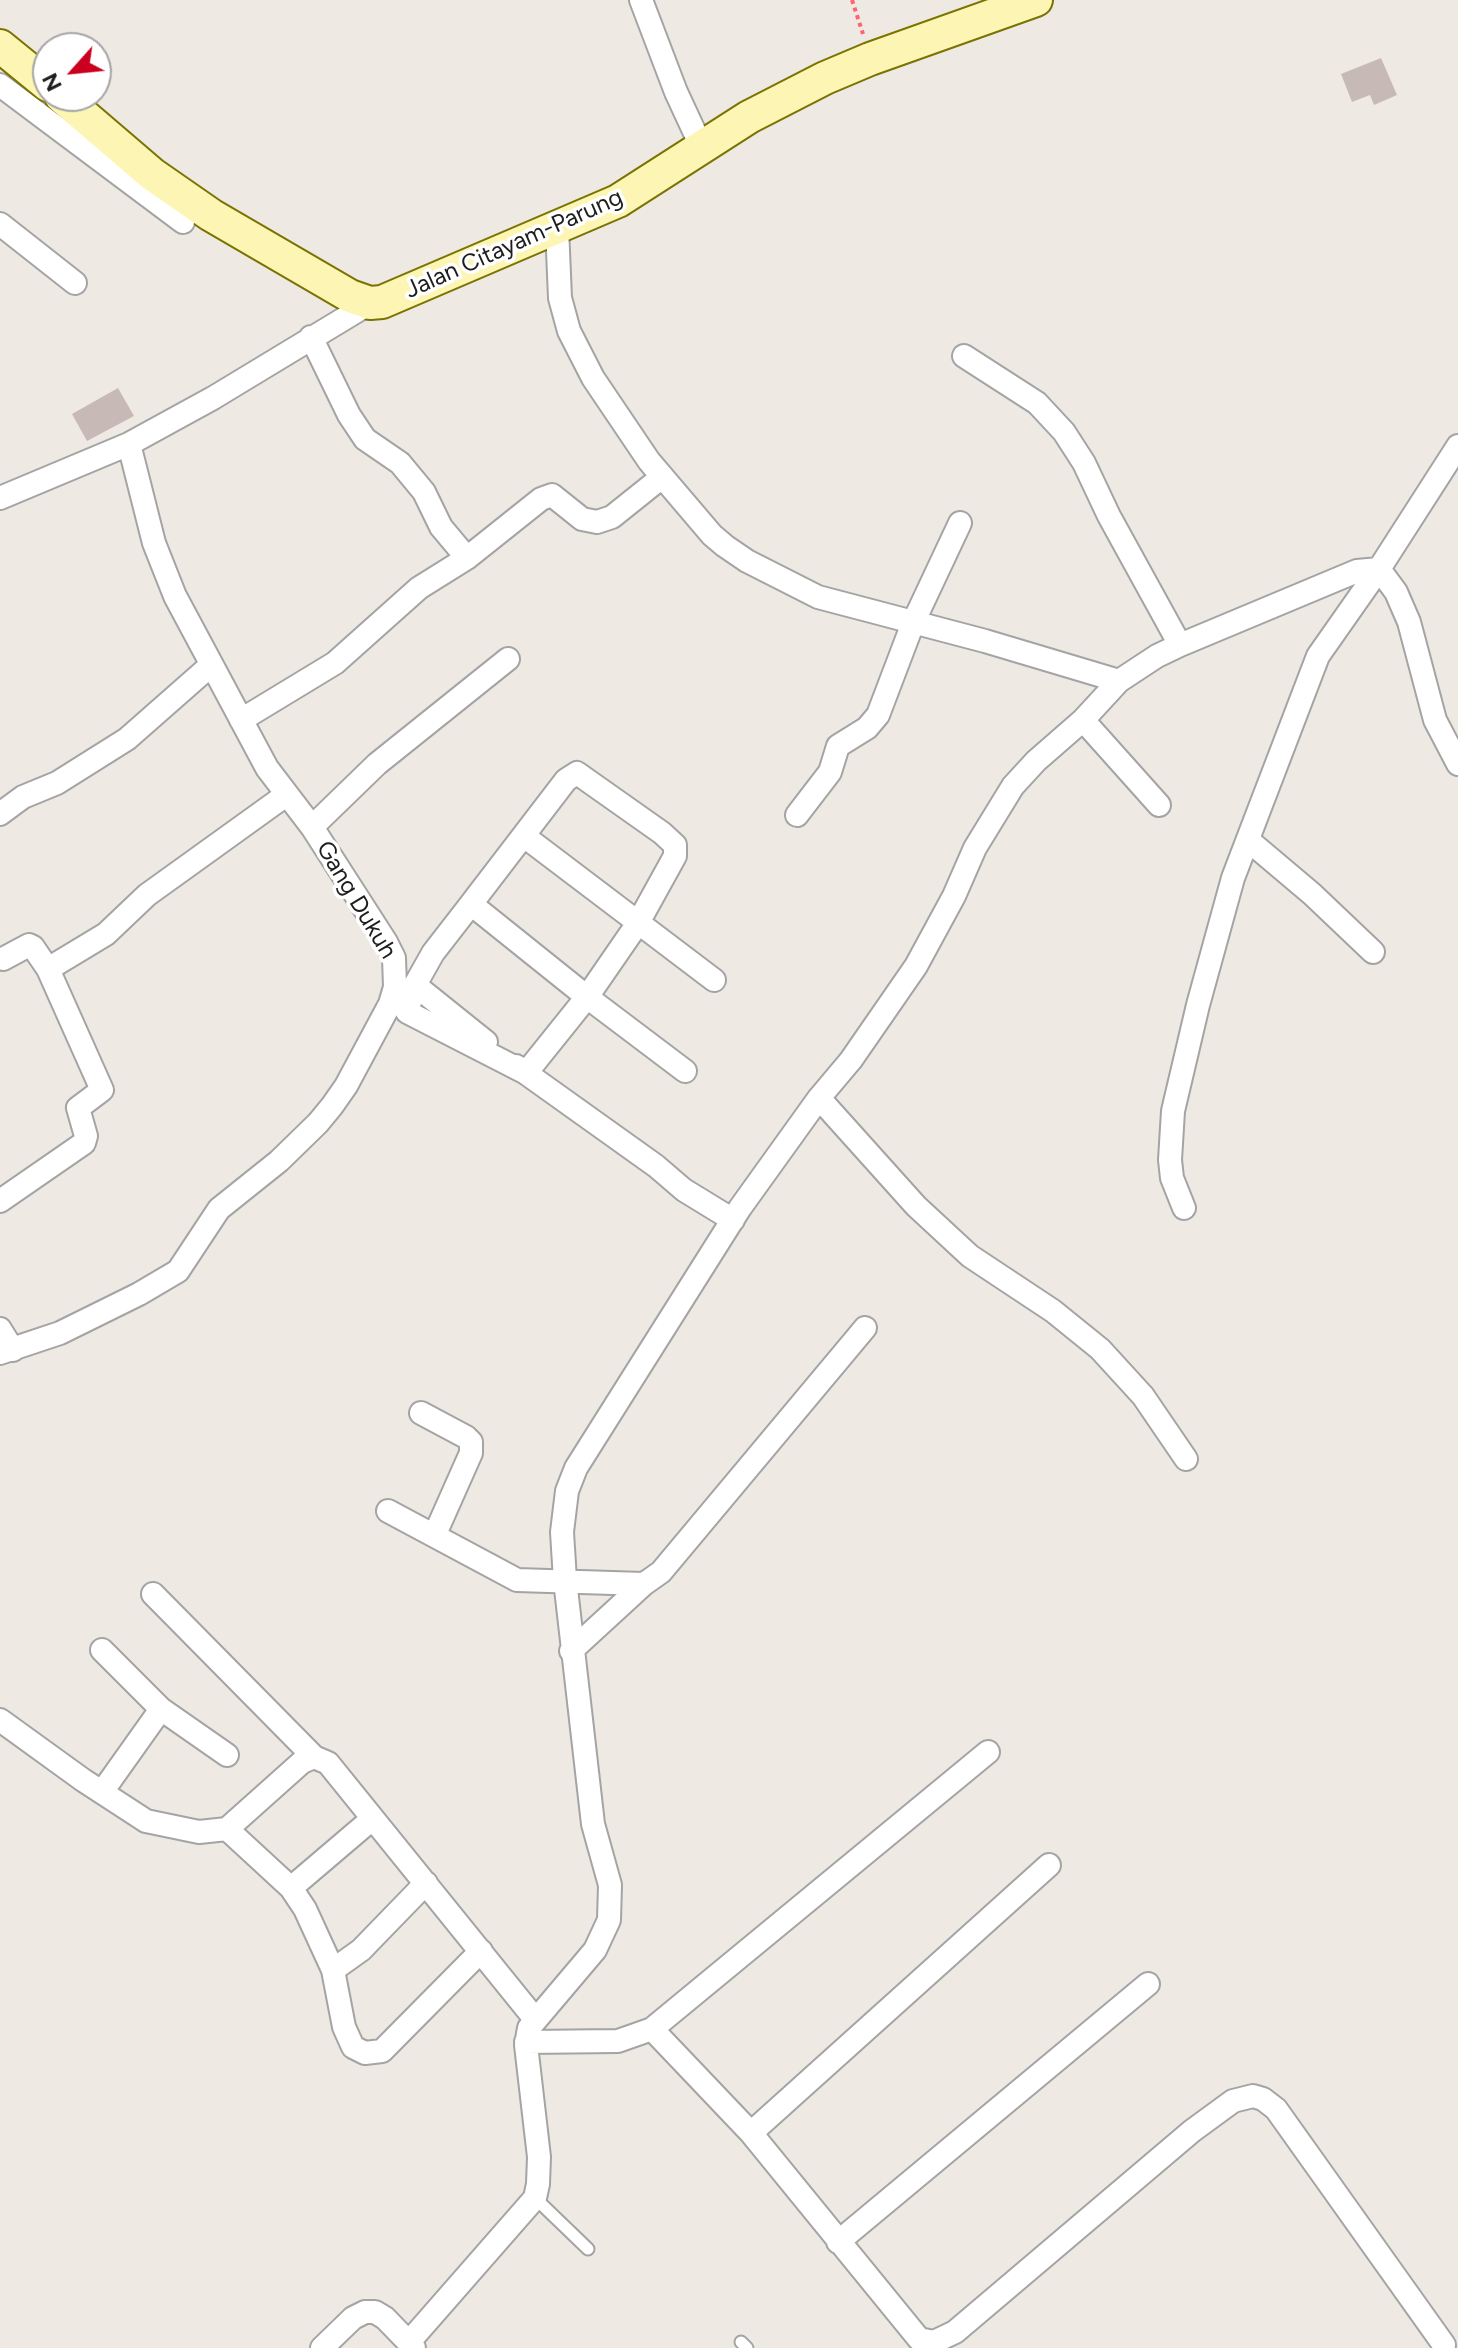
<!DOCTYPE html>
<style>
body{margin:0}
#map{position:relative;width:1458px;height:2348px;overflow:hidden;background:#efe9e3;font-family:Figtree,sans-serif}
canvas{display:block}
.north{position:absolute;left:32px;top:32px;width:80px;height:80px;box-sizing:border-box;background:#fff;border:2px solid #a5a5a5;border-radius:50%;rotate:243deg;font-size:22px;font-weight:700;line-height:32px;text-align:center;color:#1d1d1d}
.north::after{content:'';display:block;margin:auto;width:28px;height:36px;background:#cb0020;clip-path:polygon(50% 0,100% 100%,50% 72%,0 100%)}
</style>
<div id="map">
<canvas width="1458" height="2348"></canvas>
<div class="north">N</div>
</div>
<script>
const c = document.querySelector('canvas').getContext('2d');
c.lineJoin = 'round';
function fill(path, color) { c.fillStyle = color; c.fill(path, 'evenodd'); }
const shape = rows => new Path2D(rows.map(r => 'M' + r).join(''));
function trace(path, color, width, dash) { c.strokeStyle = color; c.lineWidth = width; c.lineCap = dash ? 'butt' : 'round'; c.setLineDash(dash || []); c.stroke(path); }
function write(font, color, halo, rows, align = 'center') {
  c.font = font + ' Figtree,sans-serif'; c.lineWidth = 7; c.setLineDash([]); c.textBaseline = 'middle'; c.strokeStyle = halo; c.fillStyle = color; for (const [text, x, y, turn = 0] of rows) {
    c.save(); c.translate(x, y); c.rotate((+turn || 0) * Math.PI / 180); c.textAlign = isNaN(turn) ? turn : align; if (halo) c.strokeText(text, 0, 0); c.fillText(text, 0, 0); c.restore();
  }
}
const building = shape([
 [1381,58,1397,95,1374,105,1370,95,1352,102,1341,74],
 [118,388,134,416,87,441,72,414]
]);
const path = shape([
 [852,0,863,34]
]);
const lane = shape([
 [535,2198,588,2249],
 [741,2342,747,2348]
]);
const street = shape([
 [641,0,676,92,702,148],
 [0,85,183,222],
 [0,224,75,283],
 [557,227,560,298,569,331,593,378,649,461,712,535,725,546,747,561,818,597,985,641,1119,681,1157,656,1180,645,1357,571,1379,569,1458,446],
 [311,337,349,415,365,439,400,463,424,492,441,527,467,558],
 [964,356,1037,403,1064,432,1084,463,1109,516,1180,645],
 [0,498,129,444,213,398,370,303],
 [241,720,335,663,419,588,467,558,541,499,552,495,582,519,597,522,612,517,662,477],
 [1083,720,1159,805],
 [0,814,23,797,57,783,127,739,210,666],
 [797,815,830,772,838,746,867,728,878,715,913,623,960,523],
 [312,827,377,764,508,659],
 [524,836,714,980],
 [1248,840,1312,894,1373,952],
 [471,904,433,953,415,985,407,1012,526,1073,587,997,638,923,675,856,675,845,662,833,577,773,566,780,471,904,587,997,685,1071],
 [48,969,106,934,147,895,286,795],
 [415,985,486,1042],
 [516,1066,656,1166,684,1190,733,1220],
 [819,1098,916,1206,970,1256,1053,1311,1100,1349,1143,1396,1186,1459],
 [0,1201,84,1143,86,1136,78,1108,102,1090,48,969,33,947,29,945,3,959],
 [1184,1208,1172,1178,1170,1160,1173,1111,1198,1005,1233,878,1318,656,1379,569,1396,592,1409,622,1435,720,1458,764],
 [0,1329,13,1350],
 [0,1353,60,1333,139,1294,178,1271,219,1209,279,1161,318,1123,332,1106,346,1086,390,1004,395,987,394,958,386,942,312,827,267,768,175,596,154,543,129,444],
 [421,1413,466,1437,471,1442,471,1453,435,1534],
 [388,1511,517,1580,644,1584,661,1572,865,1328],
 [153,1594,314,1757],
 [571,1651,644,1584],
 [161,1709,227,1755],
 [0,1720,83,1780,146,1821,199,1832,227,1829,302,1762,314,1757,328,1763,535,2019],
 [102,1792,161,1709,102,1650],
 [227,1829,291,1888,305,1909,333,1970,344,2027,353,2047,365,2053,382,2051,481,1951],
 [291,1888,372,1819],
 [333,1970,361,1950,426,1883],
 [652,2029,751,2133,919,2339,934,2342,955,2332,1192,2131,1233,2101,1253,2096,1263,2099,1276,2109,1444,2345],
 [526,2042,618,2041,652,2029,988,1752],
 [751,2133,1049,1865],
 [838,2242,1148,1984],
 [409,2342,535,2198,538,2184,539,2157,526,2045,529,2028,595,1950,609,1920,610,1885,593,1824,565,1580,562,1532,567,1491,576,1468,740,1208,819,1098,851,1060,916,966,954,896,975,848,1013,786,1036,761,1083,720,1119,681],
 [322,2348,353,2318,365,2312,375,2312,385,2318,414,2348]
]);
const secondary = shape([
 [0,46,48,85],
 [61,96,152,174,211,215,350,296,370,303,382,302,618,201,749,117,825,78,870,59,1036,0]
]);
const streetNames = [
 ["Jalan Citayam-Parung",514,244,-24],
 ["Gang Dukuh",356,900,59]
];
fill(building, '#c7bab6');
trace(lane, '#a4a4a4', 15);
trace(street, '#a4a4a4', 26);
trace(secondary, '#797300', 36);
trace(path, '#ff646c', 4, [4, 4]);
trace(lane, '#fff', 11);
trace(street, '#fff', 22);
trace(secondary, '#fdf5b3', 32);
write('24px', '#1d1d1d', '#fff', streetNames);
</script>
